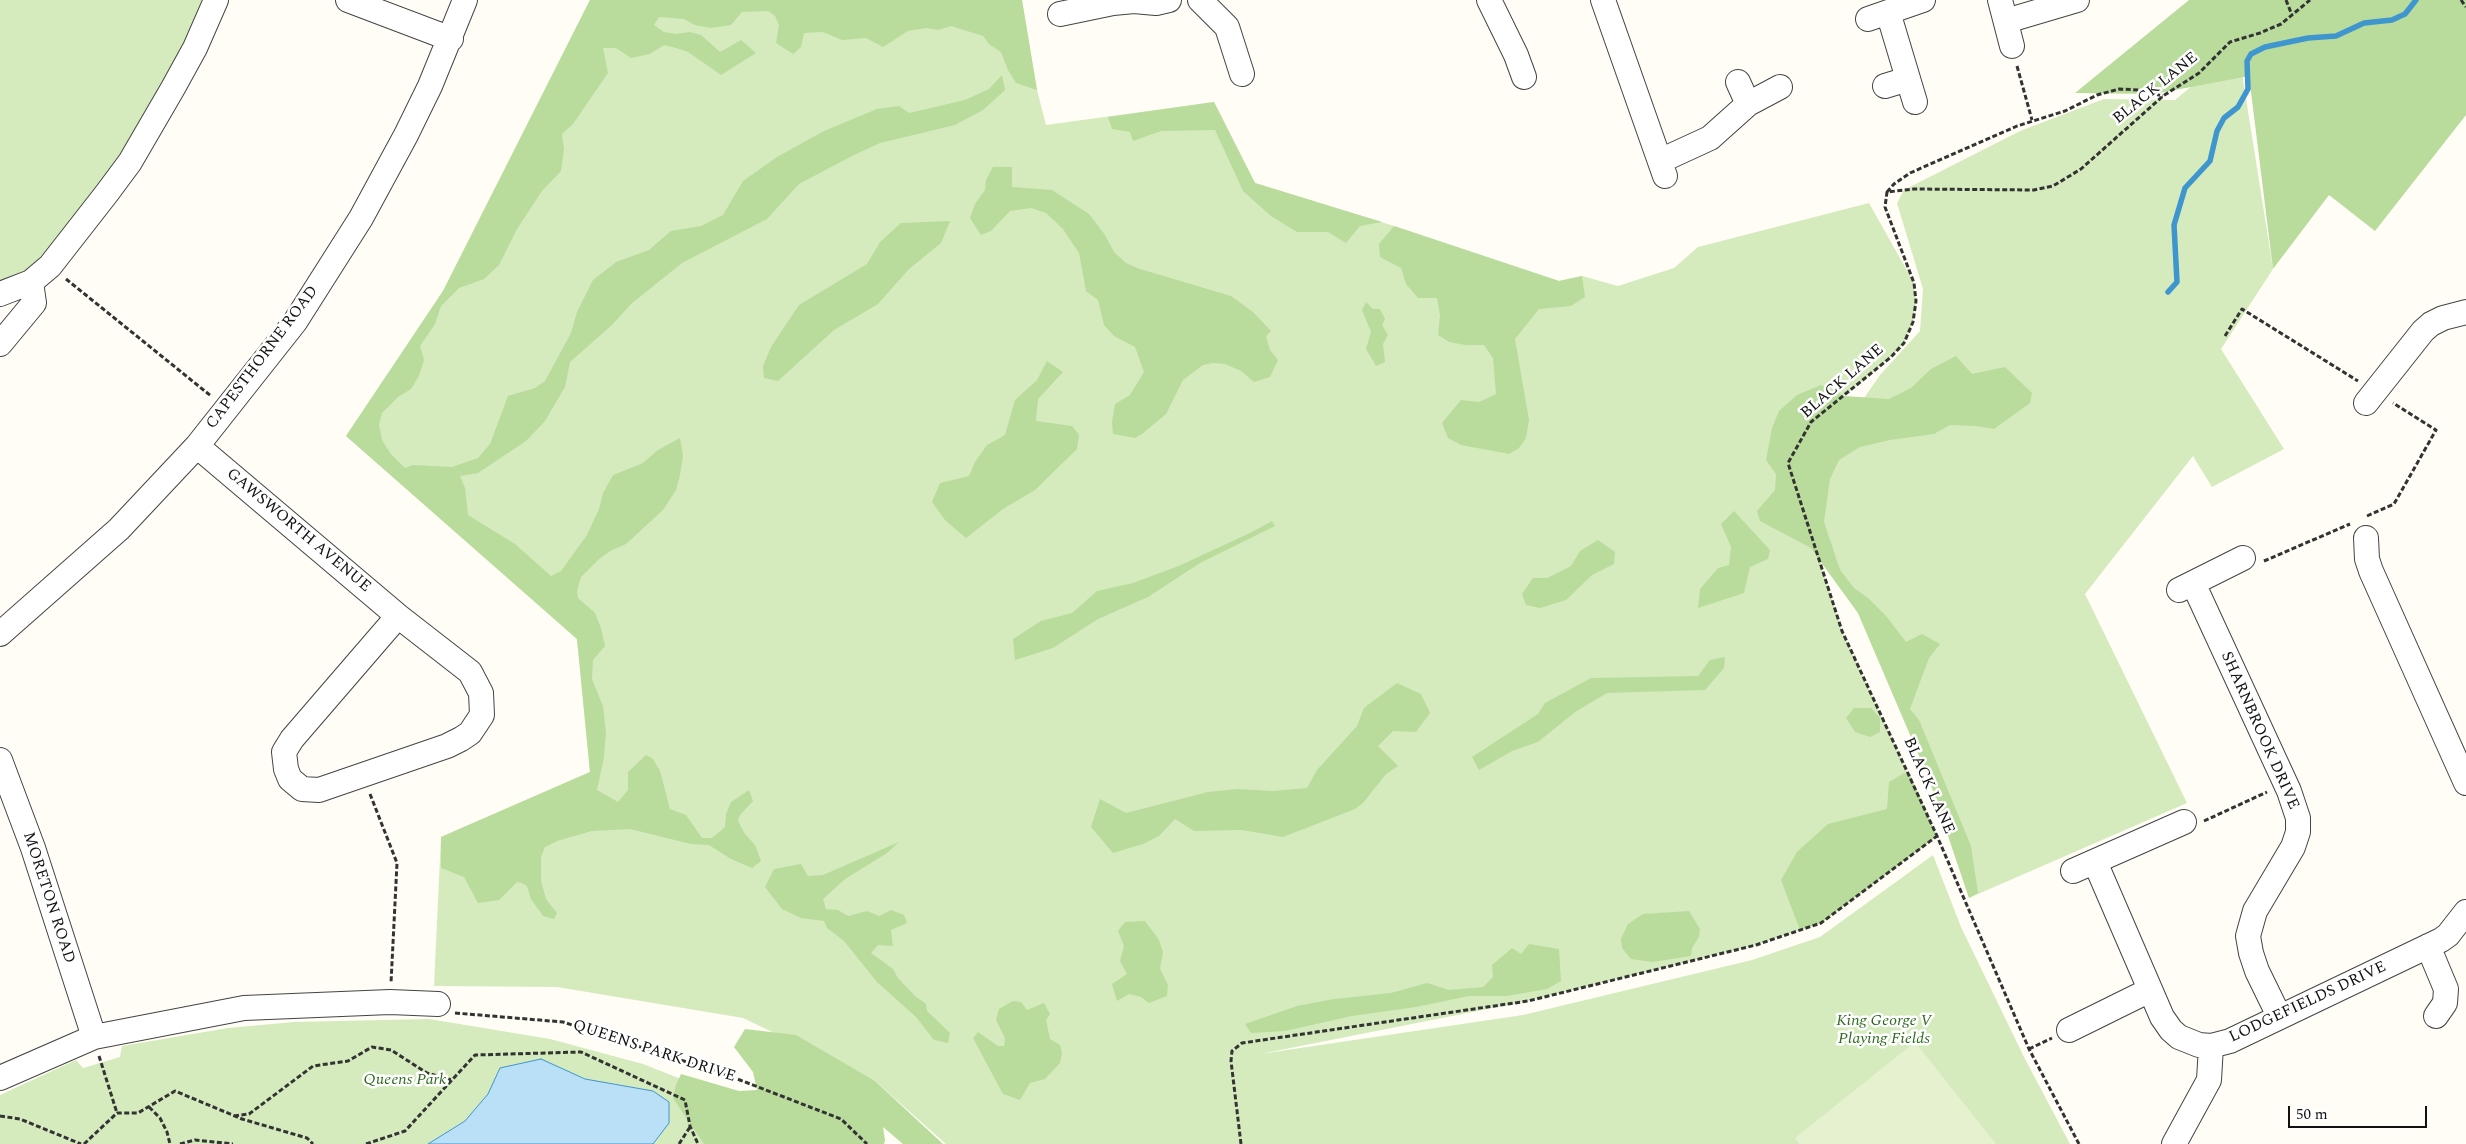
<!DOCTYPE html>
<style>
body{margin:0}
#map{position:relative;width:2466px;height:1144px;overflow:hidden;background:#fffdf5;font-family:Spectral,serif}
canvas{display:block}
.scale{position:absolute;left:2288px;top:1106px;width:139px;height:22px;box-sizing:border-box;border:2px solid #111;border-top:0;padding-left:6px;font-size:15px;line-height:18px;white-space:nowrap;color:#111;-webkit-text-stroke:4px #fff;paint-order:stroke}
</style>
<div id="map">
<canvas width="2466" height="1144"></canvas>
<div class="scale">50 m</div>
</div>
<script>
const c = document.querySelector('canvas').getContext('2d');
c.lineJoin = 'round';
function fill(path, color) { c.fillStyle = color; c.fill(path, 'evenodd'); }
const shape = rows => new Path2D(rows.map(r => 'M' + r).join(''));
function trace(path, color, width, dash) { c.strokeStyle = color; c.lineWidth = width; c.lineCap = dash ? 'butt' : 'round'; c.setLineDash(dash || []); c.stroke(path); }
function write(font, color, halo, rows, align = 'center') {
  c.font = font + ' Spectral,serif'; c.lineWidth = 5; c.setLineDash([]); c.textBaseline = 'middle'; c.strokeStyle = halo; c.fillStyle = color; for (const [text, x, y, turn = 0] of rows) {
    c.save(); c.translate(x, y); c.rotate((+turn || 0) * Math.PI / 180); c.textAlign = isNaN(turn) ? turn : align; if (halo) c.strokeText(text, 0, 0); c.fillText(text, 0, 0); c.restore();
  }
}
const green = shape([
 [0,0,216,0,195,48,50,266,0,294],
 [590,0,1022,0,1037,90,1046,125,1214,102,1255,183,1394,226,1559,281,1582,276,1618,286,1674,268,1698,247,1869,203,1914,283,1916,301,1913,322,1904,343,1891,357,1844,396,1800,490,1880,375,1920,331,1923,289,1897,203,1904,190,2020,131,2104,99,2175,100,2238,48,2273,269,2221,349,2284,449,2212,487,2193,456,2085,594,2187,803,1969,898,1929,779,1858,613,1820,561,1842,631,1937,836,1821,923,1756,945,1528,1001,1260,1054,1523,1015,1752,960,1820,937,1933,855,1961,927,2024,1057,2070,1144,946,1144,875,1081,743,1018,557,987,434,986,441,837,590,772,577,639,346,436,443,291],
 [429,1019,550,1039,643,1064,704,1088,809,1144,0,1144,0,1095,76,1060,83,1068,120,1057,122,1046,228,1028,294,1022]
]);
const forest = shape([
 [590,0,1022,0,1037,90,1016,83,1008,70,1001,52,989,44,983,36,951,26,938,30,927,28,908,31,883,47,866,38,842,40,823,32,804,33,801,47,793,54,776,43,779,25,775,16,768,11,742,12,731,25,711,28,695,25,684,19,659,17,654,25,664,32,676,34,690,32,701,35,720,52,741,40,756,53,721,75,688,52,676,48,664,45,650,54,631,58,616,48,603,48,608,73,573,124,562,134,564,149,561,171,542,191,517,229,499,265,484,279,459,288,441,306,435,324,420,346,424,360,419,376,411,389,398,397,382,413,379,425,382,440,390,453,405,468,413,465,452,467,478,458,490,444,508,396,535,388,545,381,571,333,577,312,593,280,616,262,649,250,671,231,701,226,723,215,743,181,777,157,824,131,877,109,899,106,909,113,965,100,989,89,1002,75,1005,90,983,110,955,125,880,143,852,156,799,184,767,219,682,263,631,304,612,325,570,362,565,387,545,421,526,441,478,473,460,476,465,488,468,515,515,544,551,576,561,571,587,535,599,509,603,493,613,475,643,463,658,450,680,438,683,456,680,475,676,490,663,510,626,544,612,550,599,559,581,577,577,591,578,598,595,613,601,628,605,646,593,660,592,679,603,706,606,733,604,757,597,790,618,802,628,790,628,772,646,755,653,759,660,771,670,809,686,815,702,838,712,838,725,827,726,814,731,802,749,790,753,801,740,815,738,821,745,834,755,845,761,861,752,868,731,859,709,845,691,844,630,829,592,831,557,841,545,847,541,857,541,881,546,899,557,913,554,919,543,916,531,899,527,886,522,883,517,882,499,900,478,903,464,877,441,868,441,837,590,772,577,639,346,436,443,291],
 [2189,0,2466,0,2466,115,2375,231,2329,195,2273,269,2249,76,2154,94,2075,93],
 [1214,102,1255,183,1382,222,1360,226,1346,243,1328,232,1297,232,1271,216,1243,191,1215,130,1161,131,1133,141,1130,132,1112,129,1108,117],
 [993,167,1012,167,1012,187,1052,190,1089,214,1105,235,1114,252,1126,263,1140,269,1231,296,1253,312,1271,331,1266,336,1270,350,1278,360,1270,377,1254,382,1241,371,1225,364,1213,363,1203,365,1183,380,1166,414,1142,434,1135,438,1113,434,1112,422,1115,404,1130,395,1144,372,1135,347,1114,336,1104,325,1098,300,1086,291,1079,253,1063,229,1046,213,1031,208,1010,211,991,231,981,235,970,218,975,204,985,190,986,180],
 [950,221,941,243,909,269,878,304,834,330,778,381,764,378,763,366,771,347,799,305,867,264,880,242,901,223],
 [1394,226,1559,281,1582,276,1585,297,1571,306,1539,309,1515,339,1529,420,1526,438,1519,448,1509,454,1461,445,1448,438,1442,423,1461,400,1479,402,1496,394,1493,358,1484,345,1465,345,1449,342,1438,335,1440,316,1437,298,1418,298,1406,284,1401,268,1380,257,1379,244],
 [1366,302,1373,309,1380,309,1385,319,1382,325,1388,335,1383,344,1385,362,1376,366,1366,349,1371,332,1362,310],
 [1956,356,1972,374,2005,367,2032,393,2030,403,1994,429,1976,426,1950,425,1934,434,1890,440,1860,447,1839,460,1830,479,1824,522,1840,570,1854,588,1868,598,1886,616,1906,642,1922,634,1940,644,1929,658,1910,709,1919,720,1971,846,1978,893,1969,898,1929,779,1858,613,1811,548,1760,521,1757,511,1775,490,1776,474,1766,460,1772,428,1779,411,1797,395,1821,385,1844,396,1889,399,1911,388,1931,369],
 [1047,361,1063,372,1038,399,1036,421,1072,426,1079,435,1077,449,1035,490,1003,509,966,538,945,520,932,502,940,483,969,476,975,462,987,445,1005,435,1015,400,1037,380],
 [1734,511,1770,550,1768,559,1750,567,1744,593,1698,608,1700,589,1718,568,1729,565,1731,547,1721,524],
 [1272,521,1275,526,1200,563,1148,597,1098,619,1053,648,1015,660,1013,639,1041,621,1072,613,1097,591,1133,583,1181,565,1252,532],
 [1598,540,1615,552,1614,564,1592,575,1566,600,1540,608,1526,605,1522,594,1533,578,1547,578,1571,566,1580,551],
 [1725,657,1724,668,1705,690,1607,693,1575,712,1538,742,1512,751,1479,770,1472,757,1538,714,1545,703,1591,678,1698,676,1710,660],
 [1397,683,1421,694,1430,713,1416,732,1393,731,1378,746,1398,766,1386,774,1363,803,1355,809,1283,837,1242,830,1194,831,1175,819,1159,836,1143,844,1113,853,1091,827,1100,799,1126,813,1208,792,1237,789,1273,791,1307,788,1317,770,1357,726,1364,708],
 [1854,708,1871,708,1880,718,1880,732,1870,737,1855,732,1846,718],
 [1904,773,1911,777,1937,836,1821,923,1800,930,1781,880,1797,852,1828,824,1887,809,1889,782],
 [899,842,887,853,845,879,823,899,826,909,838,910,848,916,867,911,879,916,891,910,904,915,907,923,891,930,893,946,878,945,871,953,893,969,898,978,915,996,926,1004,927,1011,950,1033,948,1043,934,1040,916,1017,877,982,844,941,827,928,824,921,801,918,782,909,765,887,774,869,801,864,808,876,823,875],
 [1689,911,1700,929,1699,937,1692,948,1691,956,1653,962,1631,959,1622,948,1621,939,1628,924,1643,914],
 [1145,921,1159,940,1163,952,1160,969,1168,985,1167,996,1149,1003,1141,997,1129,994,1117,1001,1112,984,1127,974,1120,961,1124,946,1118,931,1125,922],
 [1529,944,1559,949,1561,981,1547,989,1507,996,1469,996,1416,1007,1352,1016,1285,1031,1251,1033,1245,1024,1297,1006,1334,999,1391,993,1427,983,1449,990,1483,987,1493,977,1492,965,1512,948,1521,954],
 [1013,1001,1021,1002,1027,1010,1044,1003,1050,1014,1046,1020,1050,1039,1060,1045,1062,1053,1060,1063,1045,1079,1030,1083,1020,1100,1003,1094,973,1038,978,1032,998,1046,1004,1046,1005,1038,996,1020,999,1009],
 [745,1029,796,1035,875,1081,943,1144,903,1144,883,1127,885,1140,884,1144,704,1144,673,1098,676,1085,681,1074,739,1091,757,1090,753,1072,734,1047]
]);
const pitch = shape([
 [1915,1042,1996,1144,1799,1144,1795,1138]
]);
const water = shape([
 [541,1059,585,1079,653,1091,669,1102,669,1123,653,1144,428,1144,465,1121,488,1094,500,1068,541,1059]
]);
const stream = shape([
 [2168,292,2177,282,2174,225,2185,188,2210,161,2217,131,2224,118,2238,107,2248,89,2247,61,2251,54,2265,47,2308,38,2336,36,2364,23,2392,20,2405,14,2416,0]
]);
const path = shape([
 [2286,0,2292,15],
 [2461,0,2466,7],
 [2017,66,2032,120],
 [1887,192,1894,184,1910,173,2017,126,2065,111,2097,95,2119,89,2140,90,2163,96],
 [66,279,211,396],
 [2225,336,2242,309,2358,381],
 [2367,516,2394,504,2436,430,2393,403],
 [2264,561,2350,524],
 [370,794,397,863,391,983],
 [2204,821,2267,792],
 [455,1013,563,1022,727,1075,841,1119,867,1144],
 [2029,1049,2052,1038],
 [99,1056,117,1113],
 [149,1107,160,1118,167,1132,170,1144],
 [0,1116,20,1119,81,1144],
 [234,1116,249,1114,313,1066,348,1061,372,1047,391,1050,427,1073,452,1080],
 [84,1144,117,1113,138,1113,175,1091,242,1119,307,1138,313,1144],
 [180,1144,195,1140,233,1144],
 [366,1144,405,1131,475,1055,581,1052,685,1100,690,1126,698,1144],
 [679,1144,690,1127],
 [1241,1144,1231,1061,1232,1051,1242,1043,1528,1001,1756,945,1821,923,1937,836],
 [2079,1144,2029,1049,1937,836,1842,631,1788,463,1811,422,1891,357,1904,343,1913,322,1916,301,1914,283,1885,207,1887,192,1914,189,2034,190,2053,186,2081,169,2163,96,2199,73,2230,42,2260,33,2281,24,2310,0]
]);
const minor = shape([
 [348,0,451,39],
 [1200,0,1227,27,1242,74],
 [1489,0,1516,55,1524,77],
 [1603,0,1665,176],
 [2000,0,2012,46],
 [1888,12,1915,102],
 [1060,14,1113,3,1134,1,1156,3,1169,0],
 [1868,19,1923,0],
 [2006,21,2077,0],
 [1738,82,1748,104],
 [1885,86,1908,79],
 [1660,161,1710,138,1748,104,1780,87],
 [0,294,31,282,50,266,107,193,130,162,173,88,195,48,216,0],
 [0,344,34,303,31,282],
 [2366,403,2423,331,2431,324,2443,318,2466,312],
 [197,446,398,616,470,672,481,693,482,715,470,733,461,739,447,746,319,790,302,789,290,779,286,769,284,752,292,739,398,616],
 [2366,538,2367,559,2371,571,2466,783],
 [2193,583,2289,791,2298,818,2298,832,2293,847,2255,911,2248,936,2251,953,2257,971,2279,1016],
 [2179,590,2243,558],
 [0,634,119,529,197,446,295,322,361,218,406,135,430,86,465,0],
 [0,760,33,848,94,1037],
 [2095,862,2162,1017,2171,1030,2179,1037,2199,1045,2211,1046,2230,1041,2441,940,2448,935,2466,912],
 [2073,871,2184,822],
 [2428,946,2446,989,2445,1003,2436,1016],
 [2069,1030,2150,990],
 [0,1078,94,1037,244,1008,390,1002,438,1004],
 [2174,1144,2209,1080,2211,1046]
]);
const streetNames = [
 ["BLACK LANE",2156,89,-39],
 ["CAPESTHORNE ROAD",263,358,-53],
 ["BLACK LANE",1843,382,-41],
 ["GAWSWORTH AVENUE",298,531,40],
 ["SHARNBROOK DRIVE",2259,731,66],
 ["BLACK LANE",1928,786,66],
 ["MORETON ROAD",48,898,72],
 ["LODGEFIELDS DRIVE",2308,1003,-25],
 ["QUEENS PARK DRIVE",654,1052,18]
];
const parkNames = [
 ["King George V",1884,1022],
 ["Playing Fields",1884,1040],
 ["Queens Park",405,1081]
];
fill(green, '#d5ebbd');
fill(forest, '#b9dc9c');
fill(pitch, '#e6f2cf');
fill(water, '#b9e0f7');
trace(water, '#3f96cf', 1);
trace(stream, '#3f96cf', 5.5);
trace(minor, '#444', 26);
trace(path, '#333', 3, [5, 2.5]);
trace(minor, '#fff', 24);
write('16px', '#111', '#fff', streetNames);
write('italic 16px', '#2f6b1f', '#fff', parkNames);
</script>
